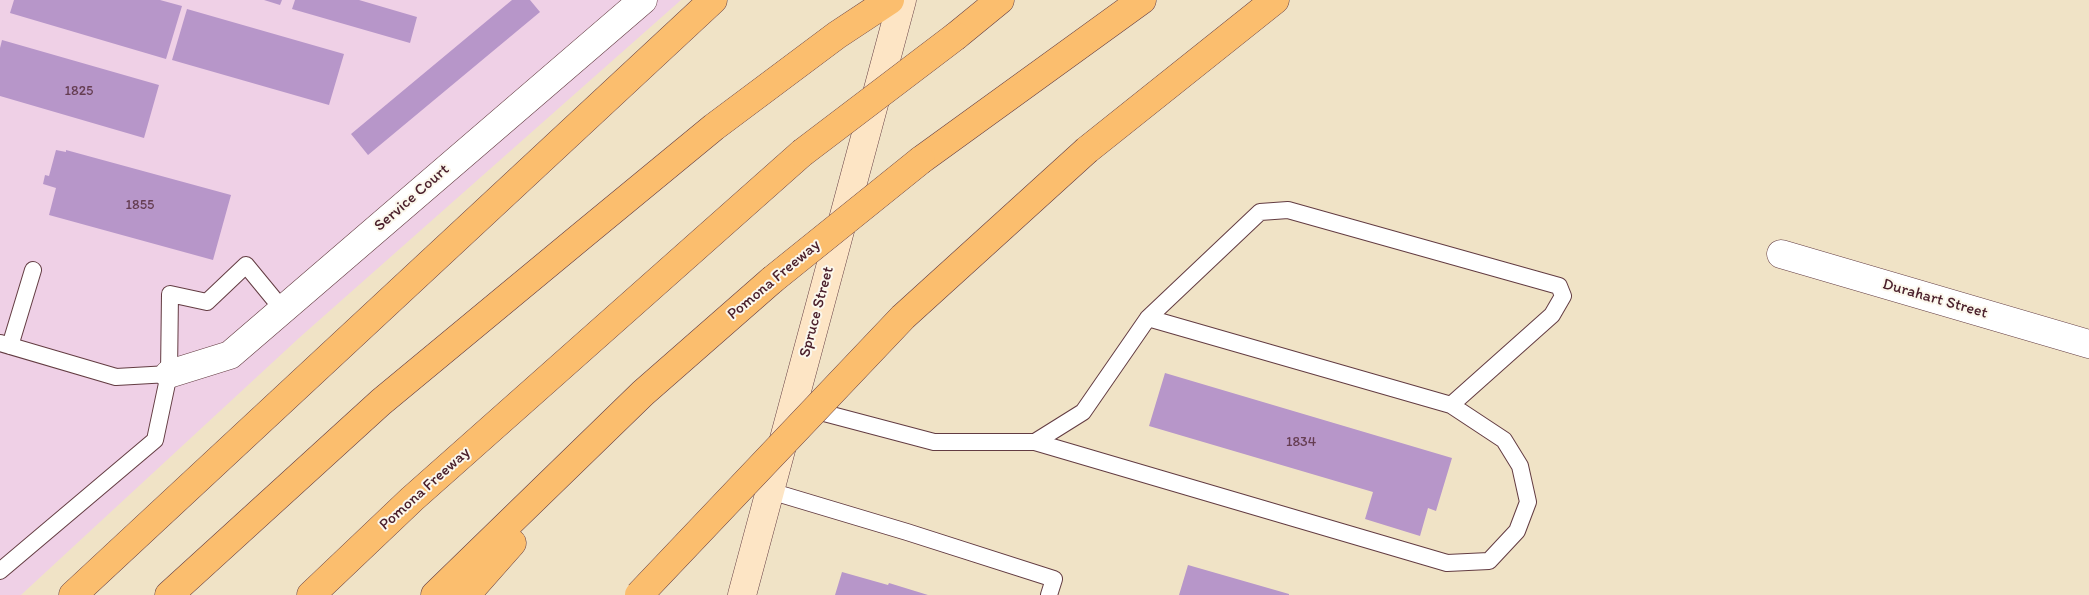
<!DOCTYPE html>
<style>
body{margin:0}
canvas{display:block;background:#f0e3c6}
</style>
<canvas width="2089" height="595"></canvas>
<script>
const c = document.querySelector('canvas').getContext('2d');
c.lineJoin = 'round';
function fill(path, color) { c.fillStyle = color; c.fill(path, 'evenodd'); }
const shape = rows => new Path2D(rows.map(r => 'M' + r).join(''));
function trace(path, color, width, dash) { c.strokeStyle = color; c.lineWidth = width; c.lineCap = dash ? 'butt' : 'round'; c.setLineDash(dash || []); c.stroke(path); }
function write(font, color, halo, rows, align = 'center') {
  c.font = font + ' Itim,sans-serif'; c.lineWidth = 4; c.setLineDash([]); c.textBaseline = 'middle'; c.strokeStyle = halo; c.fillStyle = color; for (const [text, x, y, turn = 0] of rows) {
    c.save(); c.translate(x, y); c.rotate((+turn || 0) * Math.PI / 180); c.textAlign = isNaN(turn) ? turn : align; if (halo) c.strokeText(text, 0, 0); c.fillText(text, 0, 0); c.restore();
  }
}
const built = shape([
 [0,0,681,0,299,338,21,595,0,595]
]);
const building = shape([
 [14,0,160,0,182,6,166,59,10,13],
 [264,0,282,0,280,5],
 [295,0,359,0,417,17,410,43,292,9],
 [512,0,530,0,540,12,368,155,351,134],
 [187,9,344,54,329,105,172,60],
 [2,40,159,85,144,138,0,96,0,48],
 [56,150,66,152,66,150,231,195,213,260,49,215,56,188,43,184,45,175,49,176],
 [1165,373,1452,458,1436,511,1428,508,1420,536,1365,519,1373,492,1149,426],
 [1188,565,1289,594,1289,595,1179,595],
 [842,572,888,585,889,583,928,595,835,595]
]);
const service = shape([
 [0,343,116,377,169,374],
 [10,346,33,270],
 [809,409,934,442,1035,442,1083,412,1148,318,1260,212,1288,210,1559,286,1563,296,1552,315,1451,405,1148,318],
 [1035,442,1447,563,1489,561,1517,531,1528,502,1520,466,1504,440,1451,405],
 [770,491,907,532,1054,579,1049,595],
 [0,571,155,440,169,374,170,294,207,302,246,265,283,310]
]);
const minor = shape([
 [1781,254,2089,344],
 [169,374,230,355,643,0]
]);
const secondary = shape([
 [742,595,902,0]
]);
const motorway = shape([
 [956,36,1000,0],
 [1087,150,1275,0],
 [921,160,1142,0],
 [73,595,713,0],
 [169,595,381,402,584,234,714,127,837,35,890,0],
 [311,595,412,499,802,153],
 [435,595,643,393,772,280],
 [466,595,512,543]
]);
const motorwayBridge = shape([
 [802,153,956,36],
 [772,280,921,160],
 [639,595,903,317,1087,150]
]);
const numberNames = [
 ["1825",79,91],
 ["1855",140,205],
 ["1834",1301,442]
];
const streetNames = [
 ["Service Court",412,198,-41],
 ["Pomona Freeway",774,280,-40],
 ["Durahart Street",1935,299,16],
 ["Spruce Street",817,312,-75],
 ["Pomona Freeway",425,489,-42]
];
fill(built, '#efd0e6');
fill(building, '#b796c9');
trace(service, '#633c42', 18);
trace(minor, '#633c42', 29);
trace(secondary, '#633c42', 29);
trace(motorway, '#633c42', 29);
trace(service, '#fff', 16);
trace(minor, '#fff', 28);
trace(secondary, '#fde5c5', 28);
trace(motorway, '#fbbe6e', 28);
trace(motorwayBridge, '#633c42', 29, []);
trace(motorwayBridge, '#fbbe6e', 28);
write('14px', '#653d52', null, numberNames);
write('16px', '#4a1f2b', '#fbf7ec', streetNames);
</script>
